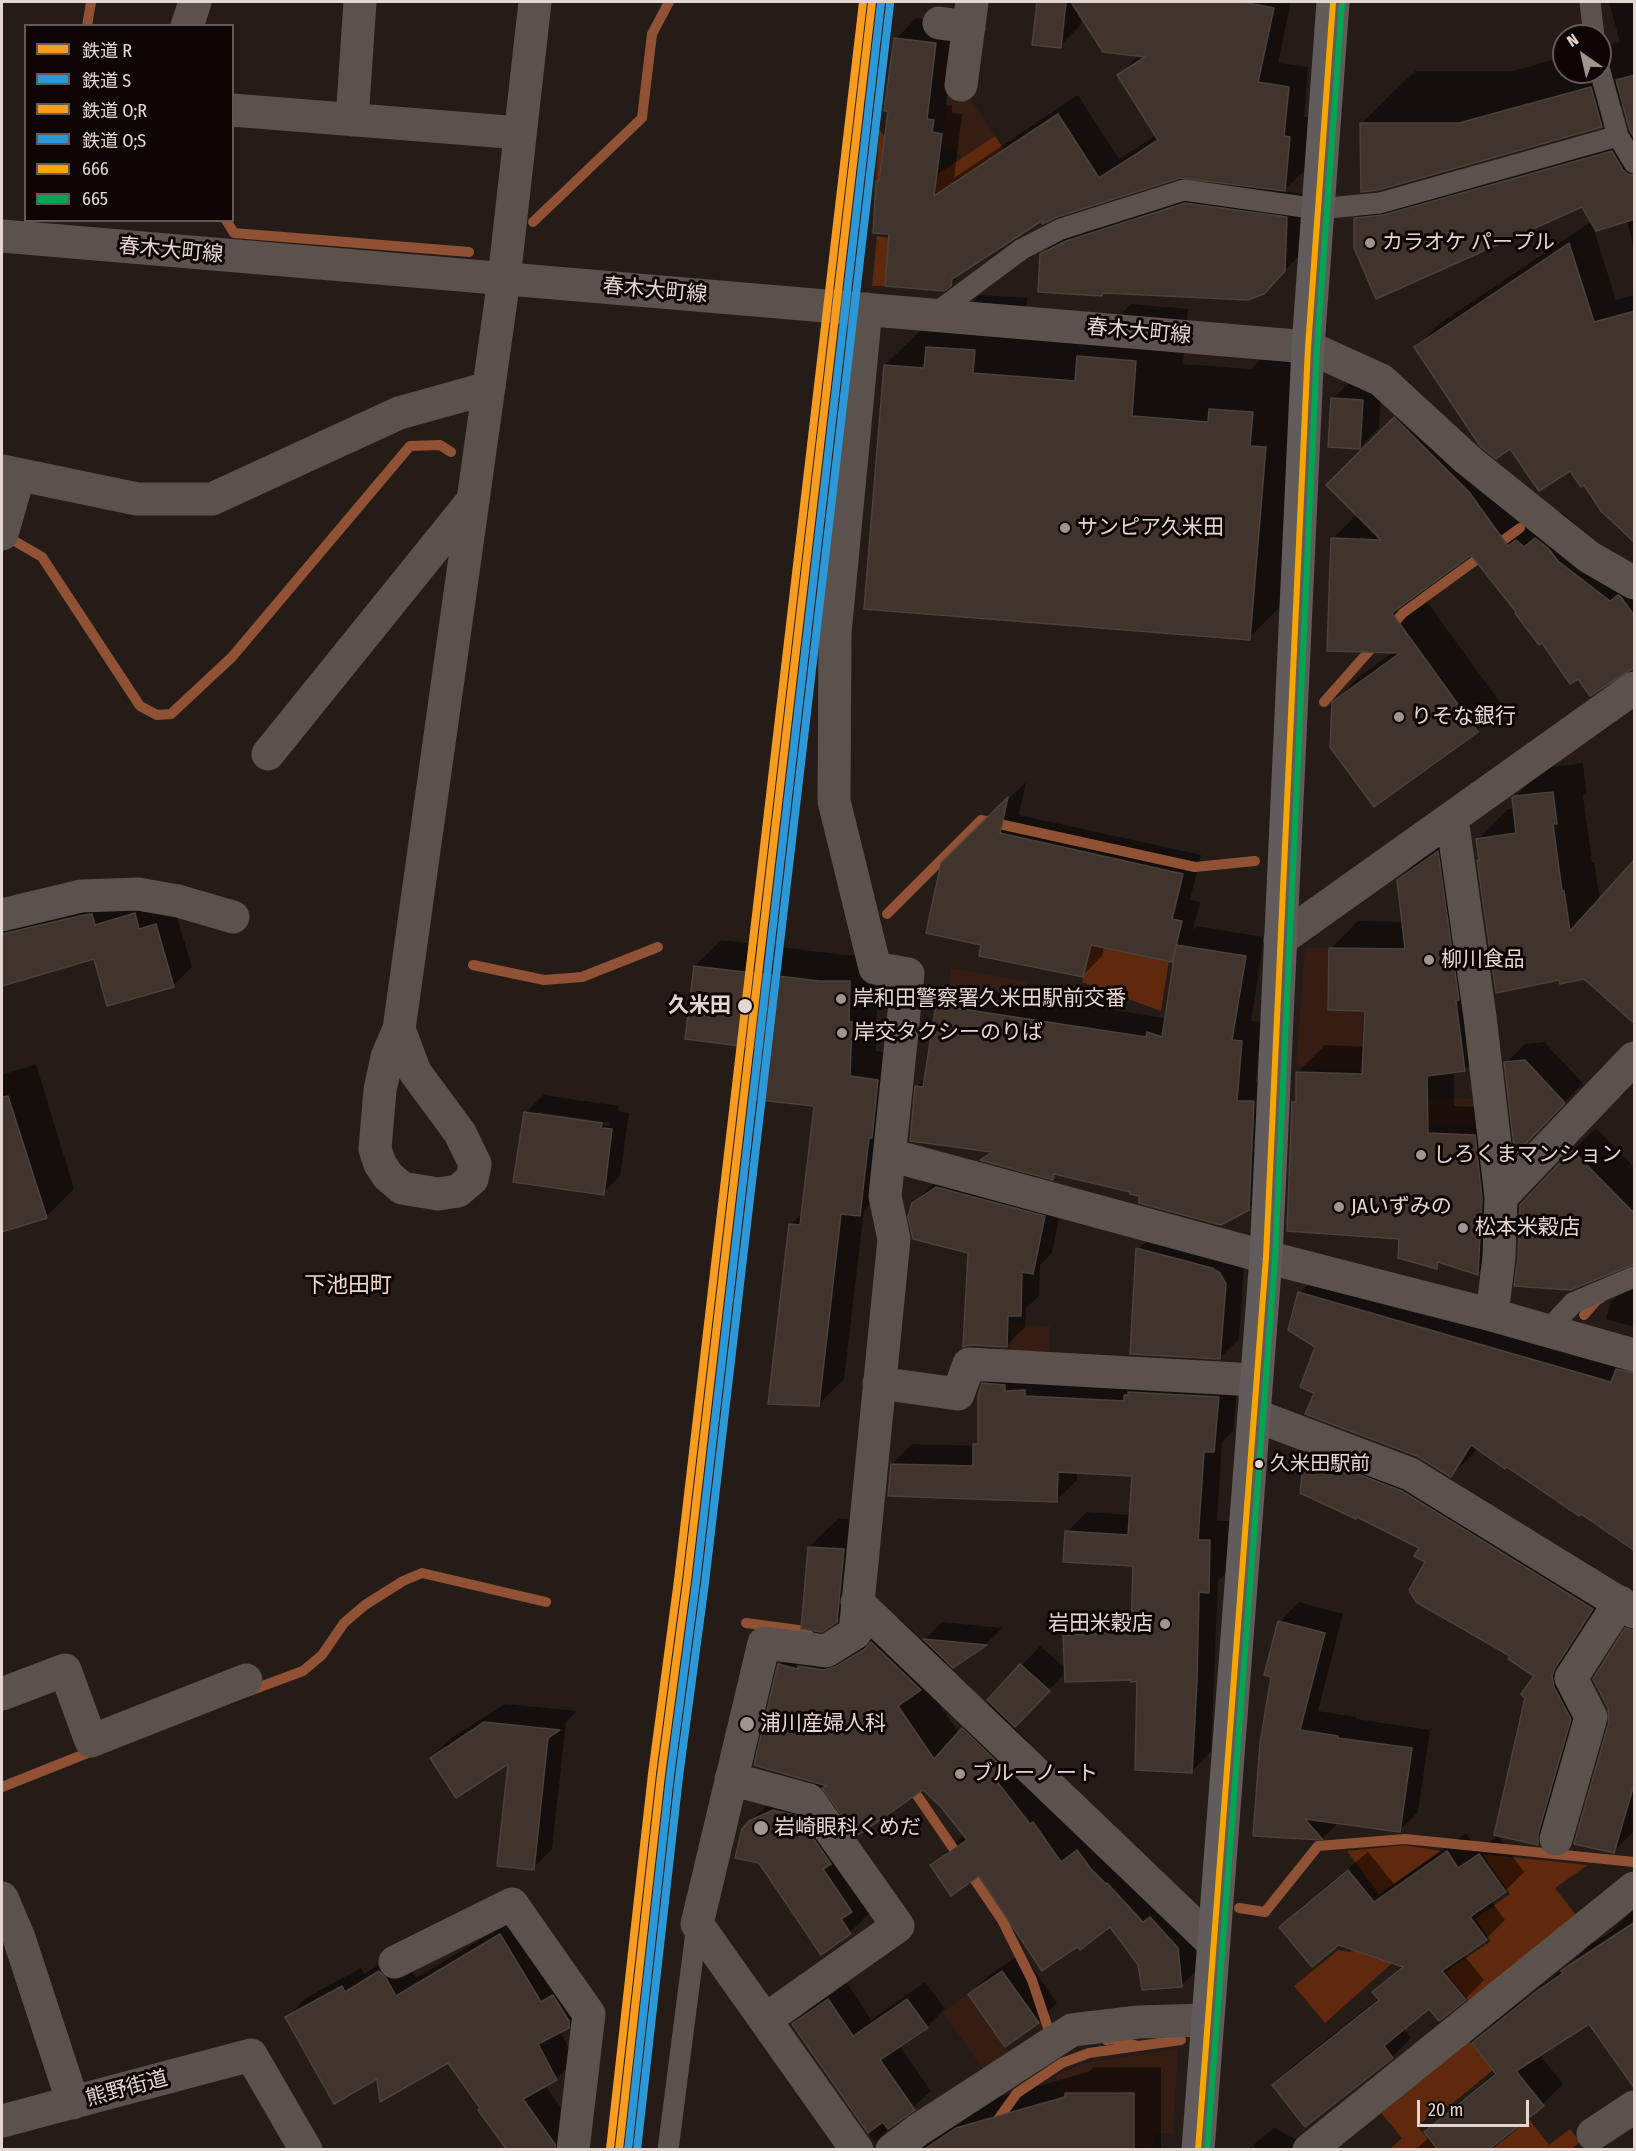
<!DOCTYPE html>
<meta charset="utf-8">
<style>
body{margin:0}
#map{position:relative;width:1636px;height:2151px;overflow:hidden;background:#261c17;font-family:"Fira Sans Condensed","Noto Sans JP",sans-serif}
canvas{display:block}
.frame{position:absolute;inset:0;border:3px solid #e4d6d0;pointer-events:none}
.legend{position:absolute;left:24px;top:24px;width:210px;height:198px;box-sizing:border-box;background:#0e0604;border:2px solid #645956;margin:0;padding:8px 10px;list-style:none;font-size:18px;color:#e4d6d0}
.legend li{display:flex;align-items:center;gap:12px;height:30px}
.legend b{width:30px;border:2px solid #645956}
.north{position:absolute;left:1552px;top:24px;width:60px;height:60px;box-sizing:border-box;background:#0e0604;border:2px solid #645956;border-radius:50%;rotate:326deg;font-size:16px;font-weight:700;line-height:24px;text-align:center;color:#e4d6d0}
.north::after{content:'';display:block;margin:auto;width:21px;height:27px;background:#a2958f;clip-path:polygon(50% 0,100% 100%,50% 72%,0 100%)}
.scale{position:absolute;left:1417px;top:2100px;width:112px;height:27px;box-sizing:border-box;border:3px solid #e4d6d0;border-top:0;padding-left:8px;font-size:18px;line-height:21px;white-space:nowrap;color:#e4d6d0;-webkit-text-stroke:4px #0e0604;paint-order:stroke}
</style>
<div id="map">
<canvas width="1636" height="2151"></canvas>
<div class="frame"></div>
<ul class="legend">
<li><b style="height:8px;background:#f79c1f"></b>鉄道 R</li>
<li><b style="height:8px;background:#2d98d7"></b>鉄道 S</li>
<li><b style="height:8px;background:#f79c1f"></b>鉄道 O;R</li>
<li><b style="height:8px;background:#2d98d7"></b>鉄道 O;S</li>
<li><b style="height:8px;background:#f7a600"></b>666</li>
<li><b style="height:8px;background:#00a651"></b>665</li>
</ul>
<div class="north">N</div>
<div class="scale">20 m</div>
</div>
<script>
const c = document.querySelector('canvas').getContext('2d');
c.lineJoin = 'round';
function fill(path, color) { c.fillStyle = color; c.fill(path, 'evenodd'); }
const shape = rows => new Path2D(rows.map(r => 'M' + r).join(''));
function trace(path, color, width, dash) { c.strokeStyle = color; c.lineWidth = width; c.lineCap = dash ? 'butt' : 'round'; c.setLineDash(dash || []); c.stroke(path); }
function write(font, color, halo, rows, align = 'center') {
  c.font = font + ' "Fira Sans Condensed","Noto Sans JP",sans-serif'; c.lineWidth = 6; c.setLineDash([]); c.textBaseline = 'middle'; c.strokeStyle = halo; c.fillStyle = color; for (const [text, x, y, turn = 0] of rows) {
    c.save(); c.translate(x, y); c.rotate((+turn || 0) * Math.PI / 180); c.textAlign = isNaN(turn) ? turn : align; if (halo) c.strokeText(text, 0, 0); c.fillText(text, 0, 0); c.restore();
  }
}
const built = shape([
 [948,91,971,93,971,100,995,136,962,158,954,148,942,147],
 [1305,948,1329,948,1328,1010,1363,1011,1360,1070,1296,1066],
 [951,968,1027,982,1021,1016,946,1004],
 [1427,1098,1472,1099,1474,1125,1428,1124],
 [1011,1325,1050,1326,1049,1356,1010,1354],
 [968,1994,1013,2058,987,2075,943,2012],
 [1178,2049,1173,2133,1154,2133,1153,2147,1136,2146,1136,2092,1057,2093,1057,2075,1085,2063]
]);
const green = shape([
 [879,129,917,183,876,181],
 [995,136,1034,194,933,197,924,183],
 [877,236,889,238,885,286,872,286],
 [1172,941,1161,1011,1082,982,1091,944,1163,960],
 [1405,1845,1441,1851,1379,1894,1347,1851],
 [1482,1854,1588,1865,1555,1888,1579,1919,1473,2006,1445,1972,1491,1941,1475,1919,1510,1894],
 [1417,1941,1325,2023,1294,1986,1338,1950,1350,1952,1363,1945],
 [1467,2038,1493,2070,1448,2107,1445,2104,1417,2126,1436,2149,1419,2149,1417,2147,1414,2149,1390,2149,1402,2138,1378,2109],
 [1529,2119,1549,2145,1570,2129,1580,2142,1571,2149,1491,2150]
]);
const shadow = shape([
 [1039,2,1291,2,1278,63,1308,67,1304,117,1310,117,1305,170,1283,191,1309,195,1308,247,1263,292,1105,292,1102,295,1042,255,1065,231,1090,218,1211,180,1180,176,1044,217,968,267,950,284,891,233,877,181,881,178,896,39,916,18,955,23,946,105,952,106,952,113,962,114,954,178,1078,95,1119,159,1157,135,1119,75,1139,55,1082,15,1080,26,1060,46,1033,44],
 [1609,2,1634,2,1634,250,1627,220,1594,230,1616,300,1634,295,1634,533,1570,468,1416,348,1438,325,1592,221,1583,205,1355,219,1378,196,1408,193,1631,130,1624,104,1602,126,1362,123,1415,71,1513,71,1564,57,1564,72,1600,72,1600,47,1620,42],
 [980,295,1027,298,1025,321,1108,327,1131,304,1188,309,1183,364,1251,369,1263,357,1305,360,1302,585,1249,638,885,365,938,313,960,315],
 [1352,380,1382,381,1379,428,1360,447,1332,399],
 [1420,393,1550,523,1562,513,1574,523,1583,535,1634,575,1634,664,1578,677,1518,612,1472,553,1419,591,1502,705,1477,730,1334,702,1360,676,1395,651,1333,539,1357,514,1328,485],
 [1583,763,1586,792,1583,796,1592,862,1594,862,1600,900,1584,978,1561,979,1497,991,1478,861,1481,858,1478,840,1508,809,1514,808,1513,799,1544,768],
 [1026,782,1019,815,1201,855,1190,900,1200,902,1193,930,1197,926,1264,937,1251,1021,1261,1022,1256,1082,1273,1082,1269,1188,1248,1209,1141,1195,1132,1191,1057,1173,1052,1178,982,1159,991,1150,917,1086,926,1077,937,1006,957,986,1164,1018,1167,1014,1176,956,1172,961,1104,946,1102,956,1083,975,983,944,943,864],
 [1465,826,1492,1043,1465,1070,1454,1071,1454,1106,1502,1108,1504,1246,1478,1273,1442,1262,1437,1267,1400,1237,1293,1103,1297,1099,1298,1072,1325,1045,1365,1047,1366,1009,1331,949,1358,921,1403,922,1398,880,1426,853],
 [153,895,174,907,192,967,173,986,95,957,2,985,2,923],
 [721,940,845,955,875,956,874,997,877,997,876,1051,903,1055,885,1188,864,1210,844,1379,818,1405,790,1225,803,1212,816,1105,758,1046,695,966],
 [1544,1042,1583,1083,1534,1134,1506,1063,1525,1044],
 [36,1064,74,1189,46,1217,2,1231,2,1075],
 [543,1095,619,1106,618,1111,629,1113,620,1176,603,1193,525,1113],
 [538,1112,610,1123,609,1126,538,1115],
 [1596,1128,1634,1167,1634,1263,1573,1151],
 [957,1169,1063,1198,1052,1253,1040,1265,1039,1296,1026,1308,1025,1327,1006,1346,969,1252,913,1203,933,1184],
 [1157,1230,1244,1265,1239,1339,1220,1358,1138,1249],
 [1328,1264,1634,1353,1634,1549,1507,1465,1478,1449,1451,1476,1316,1392,1317,1346,1300,1293],
 [1634,1279,1634,1327,1606,1319,1611,1302],
 [1003,1364,1238,1377,1233,1431,1222,1442,1217,1521,1229,1521,1228,1571,1218,1581,1211,1751,1192,1771,1139,1680,1066,1672,1013,1727,1029,1742,1019,1752,1207,1959,1182,1985,1139,1965,1110,1925,979,1874,932,1865,965,1834,942,1806,923,1788,854,1839,881,1902,850,1932,821,1953,750,1822,782,1790,807,1779,780,1665,805,1639,891,1625,898,1617,923,1641,942,1622,1002,1628,986,1644,953,1666,948,1661,925,1683,959,1733,1040,1646,1066,1669,1064,1635,1084,1615,1133,1613,1134,1565,1067,1532,1087,1512,1131,1515,1134,1475,1077,1472,1077,1480,1057,1500,892,1464,912,1444,975,1446,979,1440,983,1384],
 [1328,1437,1611,1589,1574,1647,1589,1699,1557,1824,1538,1843,1527,1697,1536,1676,1512,1655,1427,1562,1421,1547,1309,1456],
 [838,1519,872,1521,865,1592,836,1621,809,1547],
 [1299,1602,1343,1614,1318,1711,1356,1717,1356,1719,1430,1730,1418,1812,1399,1831,1339,1822,1322,1839,1255,1834,1280,1622],
 [1634,1621,1634,1831,1614,1851,1611,1722,1626,1629],
 [505,1704,577,1711,566,1722,552,1849,533,1868,510,1761,431,1758,450,1739],
 [1466,1833,1478,1850,1498,1836,1524,1872,1505,1891,1491,1901,1505,1920,1486,1939,1463,1954,1484,1980,1465,1999,1430,2007,1403,2028,1411,2038,1392,2057,1274,2085,1293,2066,1379,1998,1374,1992,1403,1965,1339,1944,1281,1927,1300,1908,1368,1852,1394,1884],
 [1634,1909,1634,2063,1590,2022,1539,2054,1563,2084,1543,2104,1486,2150,1415,2150,1430,2137,1426,2133,1447,2112,1496,2072,1474,2043,1494,2023,1573,1961,1590,1945,1611,1932],
 [520,1916,587,2007,568,2026,560,2031,575,2060,556,2079,545,2085,573,2125,579,2150,509,2150,449,2061,378,2077,287,2017,306,1998,361,1968,364,1974,399,1953,405,1959,416,1978],
 [1022,1953,1057,2003,1038,2022,1005,2045,970,1994,989,1975],
 [846,1982,871,2020,925,1982,945,2009,927,2027,900,2046,931,2091,875,2142,794,2024,812,2006],
 [1094,2067,1161,2067,1161,2150,911,2150,999,2092,1002,2096,1088,2072],
 [1274,2128,1298,2140,1305,2150,1259,2150,1252,2146,1252,2150,1247,2150]
]);
const stream = shape([
 [87,26,91,2],
 [1600,45,1605,72],
 [226,220,234,233,469,252],
 [533,222,642,118,652,34,669,2],
 [13,532,11,539,42,557,140,706,157,715,171,714,232,657,410,446,440,445,451,452],
 [1387,631,1403,613,1520,528],
 [1324,702,1377,642],
 [887,914,981,820,1195,867,1255,861],
 [473,965,544,980,582,977,658,947],
 [1584,1315,1597,1300,1601,1298],
 [746,1623,806,1631,814,1643],
 [249,1691,303,1671,322,1655,344,1623,365,1605,403,1581,422,1573,546,1602],
 [908,1782,1002,1920,1032,1980,1052,2040],
 [2,1787,95,1750],
 [1239,1908,1265,1912,1318,1846,1405,1839,1634,1862],
 [1106,2040,1113,2039,1138,2046],
 [994,2125,1017,2093,1062,2063,1089,2053,1181,2040]
]);
const building = shape([
 [1037,2,1066,2,1061,48,1032,45,1037,2],
 [1071,2,1243,2,1274,8,1258,82,1289,87,1284,136,1290,137,1285,191,1180,178,1057,217,1042,224,1043,220,952,279,951,286,944,291,885,286,889,234,873,233,876,181,879,181,888,111,884,111,894,38,936,43,927,119,934,120,932,132,942,134,934,196,1058,114,1099,178,1158,140,1117,75,1145,57,1103,52,1071,2],
 [1635,75,1635,139,1630,131,1616,80,1635,75],
 [1591,87,1602,127,1378,190,1361,192,1360,123,1459,123,1591,87],
 [1612,151,1623,170,1628,174,1635,176,1635,219,1596,231,1582,207,1376,299,1354,248,1354,218,1383,215,1612,151],
 [1185,203,1287,217,1285,271,1264,294,1248,300,1103,293,1102,296,1038,292,1040,254,1066,241,1185,203],
 [1569,243,1594,322,1635,311,1635,543,1601,511,1584,485,1581,487,1570,471,1539,491,1510,449,1496,459,1480,446,1414,347,1569,243],
 [926,347,975,350,973,373,1075,381,1077,356,1136,361,1132,416,1208,422,1209,409,1253,412,1250,446,1266,447,1250,640,864,609,884,365,924,368,926,347],
 [1331,398,1363,400,1360,449,1328,447,1331,398],
 [1394,417,1469,492,1508,546,1516,540,1524,547,1535,538,1548,548,1558,561,1610,601,1618,595,1621,597,1635,617,1635,667,1590,696,1578,679,1570,684,1542,643,1539,645,1515,613,1516,612,1471,555,1392,613,1478,732,1374,807,1330,747,1332,702,1400,653,1327,651,1331,538,1381,540,1326,485,1394,417],
 [1553,792,1557,824,1553,824,1562,891,1564,891,1570,931,1635,859,1635,1024,1584,979,1560,984,1559,980,1496,993,1477,860,1479,861,1476,839,1516,833,1512,798,1514,796,1553,792],
 [1008,797,1000,833,1183,874,1172,919,1182,921,1172,962,1091,945,1083,977,979,956,981,945,926,933,941,863,1008,797],
 [1438,851,1459,1000,1456,1001,1465,1071,1427,1076,1428,1133,1475,1135,1482,1198,1478,1275,1438,1262,1437,1269,1398,1258,1399,1239,1287,1231,1292,1102,1296,1102,1296,1072,1362,1074,1365,1011,1328,1010,1329,948,1405,949,1397,880,1438,851],
 [135,913,139,929,156,924,174,987,107,1006,94,959,2,986,2,934,84,915,92,914,95,925,135,913],
 [1176,945,1246,956,1232,1040,1242,1041,1237,1101,1254,1101,1249,1210,1221,1225,1139,1203,1139,1196,1130,1194,1130,1192,1054,1174,1053,1180,980,1160,992,1152,910,1141,915,1086,923,1087,936,1005,1146,1037,1147,1032,1162,1037,1176,945],
 [694,966,819,981,850,981,849,1022,852,1022,850,1076,878,1080,872,1138,869,1138,860,1216,841,1214,819,1406,768,1404,789,1224,800,1225,814,1106,750,1099,756,1048,685,1039,694,966],
 [1525,1060,1565,1103,1515,1155,1504,1062,1525,1060],
 [8,1096,47,1218,2,1232,2,1097,8,1096],
 [524,1112,602,1123,601,1128,612,1129,604,1195,513,1182,524,1112],
 [1572,1150,1635,1214,1635,1264,1570,1290,1514,1286,1518,1258,1520,1205,1572,1150],
 [936,1187,1045,1216,1033,1274,1022,1272,1021,1316,1008,1316,1007,1347,970,1345,963,1347,968,1253,913,1239,908,1217,912,1203,936,1187],
 [1136,1248,1212,1268,1220,1273,1226,1284,1220,1359,1130,1354,1136,1248],
 [1298,1292,1611,1382,1616,1369,1635,1373,1635,1551,1581,1514,1579,1516,1507,1467,1505,1469,1471,1445,1451,1477,1417,1456,1305,1414,1314,1393,1300,1387,1315,1347,1288,1330,1298,1292],
 [982,1383,1005,1385,1005,1391,1025,1390,1025,1396,1124,1401,1124,1395,1128,1395,1128,1392,1219,1397,1214,1452,1204,1452,1198,1540,1210,1540,1209,1593,1199,1592,1197,1681,1192,1773,1135,1770,1137,1681,1131,1682,1131,1680,1065,1682,1063,1635,1131,1632,1133,1566,1063,1562,1065,1531,1128,1535,1132,1476,1058,1472,1057,1502,888,1496,891,1464,973,1466,973,1444,978,1444,978,1395,982,1383],
 [1308,1455,1402,1491,1593,1609,1555,1668,1552,1676,1554,1687,1571,1719,1538,1834,1538,1845,1494,1835,1525,1698,1521,1694,1534,1676,1508,1659,1510,1656,1416,1602,1409,1590,1425,1562,1414,1556,1419,1548,1357,1517,1356,1519,1300,1493,1303,1467,1308,1455],
 [808,1547,844,1549,837,1622,822,1632,801,1629,808,1547],
 [1278,1621,1325,1633,1300,1730,1338,1736,1338,1738,1412,1748,1400,1832,1305,1819,1323,1840,1253,1836,1260,1743,1271,1677,1264,1675,1278,1621],
 [1625,1628,1635,1631,1635,1781,1614,1853,1574,1844,1609,1722,1608,1708,1593,1679,1625,1628],
 [923,1639,987,1645,953,1668,923,1639],
 [871,1642,921,1690,898,1706,934,1759,962,1728,1004,1769,995,1779,1030,1824,1033,1822,1061,1862,1077,1850,1091,1869,1106,1884,1107,1883,1143,1922,1150,1917,1178,1948,1182,1987,1142,1990,1138,1965,1110,1927,1080,1950,1077,1947,1042,1971,979,1876,951,1896,930,1865,967,1840,941,1807,923,1790,857,1836,822,1788,827,1786,754,1765,778,1664,798,1669,798,1666,824,1670,835,1667,865,1649,871,1642],
 [1020,1664,1050,1691,1015,1727,987,1700,1020,1664],
 [484,1722,560,1730,548,1738,534,1870,497,1866,508,1764,456,1798,430,1758,484,1722],
 [773,1810,798,1816,831,1864,823,1869,852,1912,841,1919,851,1934,821,1955,759,1863,735,1858,742,1829,749,1821,773,1810],
 [1447,1851,1458,1868,1479,1854,1506,1892,1470,1917,1487,1940,1442,1971,1466,2000,1439,2021,1429,2009,1384,2046,1393,2058,1305,2127,1272,2085,1379,2000,1372,1992,1403,1967,1339,1945,1312,1967,1279,1927,1348,1870,1374,1902,1447,1851],
 [1635,1922,1635,2089,1589,2024,1516,2071,1544,2106,1488,2150,1438,2150,1424,2132,1496,2074,1472,2043,1538,1990,1563,1973,1561,1971,1568,1966,1635,1922],
 [500,1934,541,2002,553,1995,569,2021,569,2028,538,2044,557,2080,523,2099,555,2144,555,2150,507,2150,478,2110,480,2108,448,2063,380,2102,377,2079,334,2104,285,2017,342,1986,345,1992,379,1971,386,1978,396,1996,500,1934],
 [1002,1971,1039,2023,1005,2047,968,1994,1002,1971],
 [828,1999,853,2036,907,1999,928,2028,880,2060,915,2110,888,2129,883,2122,868,2133,792,2024,828,1999],
 [1065,2093,1134,2093,1134,2150,923,2150,956,2128,1065,2097,1065,2093]
]);
const lane = shape([
 [1590,2,1594,36],
 [1600,71,1618,136,1634,163],
 [933,315,1022,249,1061,229,1184,190,1318,209,1380,203,1618,136],
 [1548,1330,1573,1303,1634,1277],
 [668,2150,697,1924]
]);
const street = shape([
 [939,23,969,27],
 [187,26,195,2],
 [961,85,972,2],
 [232,110,520,133],
 [352,120,360,2],
 [504,279,535,2],
 [2,471,137,499,212,499,399,413,489,388],
 [2,534,19,475],
 [268,754,473,500],
 [1452,818,1480,1017,1501,1197,1499,1257,1492,1315],
 [2,915,81,896,138,894,178,901,233,917],
 [1280,940,1634,688],
 [399,1029,415,1072,460,1133,475,1164,472,1179,458,1191,438,1194,402,1188,388,1176,380,1164,375,1149,380,1090,387,1057,399,1029],
 [890,1155,1266,1257,1492,1315,1634,1355],
 [1501,1197,1634,1058],
 [879,1383,958,1394,969,1364,1256,1380],
 [1254,1415,1410,1474,1634,1612],
 [857,1602,1213,1943],
 [2,1694,65,1670,91,1741,246,1680],
 [731,1779,809,1800,898,1926,765,2020],
 [1556,1839,1591,1717,1571,1678,1620,1602],
 [2,1898,19,1938,73,2103],
 [395,1962,512,1904,589,2014,573,2150],
 [2,2121,251,2055,306,2150],
 [1593,2134,1634,2107],
 [857,2150,697,1924,764,1643,826,1651,855,1633,894,1239,885,1196,908,974,875,968,834,801,835,633,866,309],
 [892,2150,918,2130,1072,2030,1138,2022,1207,2020],
 [1309,2150,1634,1888]
]);
const secondary = shape([
 [2,236,1308,347,1381,380,1468,460,1589,557,1634,583],
 [399,1029,504,279]
]);
const primary = shape([
 [1198,2150,1266,1257,1308,347,1333,2]
]);
const bus1 = shape([
 [1198,2150,1266,1257,1308,347,1333,2]
]);
const bus2 = shape([
 [1207,2150,1275,1258,1317,348,1342,3]
]);
const rail1 = shape([
 [619,2150,661,1775,687,1581,872,2]
]);
const rail2 = shape([
 [628,2150,670,1776,696,1582,881,3]
]);
const rail3 = shape([
 [610,2149,652,1774,678,1580,863,2]
]);
const rail4 = shape([
 [637,2150,679,1777,705,1583,890,4]
]);
const markers = [
 [1370,243,6,"#a2958f"],
 [1065,528,6,"#a2958f"],
 [1399,717,6,"#a2958f"],
 [1429,960,6,"#a2958f"],
 [841,999,6,"#a2958f"],
 [745,1006,8,"#e4d6d0"],
 [842,1033,6,"#a2958f"],
 [1421,1155,6,"#a2958f"],
 [1339,1207,6,"#a2958f"],
 [1463,1228,6,"#a2958f"],
 [1259,1464,5,"#e4d6d0"],
 [1165,1624,6,"#a2958f"],
 [747,1724,8,"#a2958f"],
 [960,1774,6,"#a2958f"],
 [761,1828,8,"#a2958f"]
];
const busNames = [
 ["久米田駅前",1270,1464]
];
const poiNames = [
 ["カラオケ パープル",1382,243],
 ["サンピア久米田",1077,528],
 ["りそな銀行",1411,717],
 ["柳川食品",1441,960],
 ["岸和田警察署久米田駅前交番",853,999],
 ["岸交タクシーのりば",854,1033],
 ["しろくまマンション",1433,1155],
 ["JAいずみの",1351,1207],
 ["松本米穀店",1475,1228],
 ["岩田米穀店",1153,1624,"right"],
 ["浦川産婦人科",760,1724],
 ["ブルーノート",972,1774],
 ["岩崎眼科くめだ",774,1828]
];
const streetNames = [
 ["春木大町線",171,251,5],
 ["春木大町線",655,291,5],
 ["春木大町線",1139,332,5],
 ["熊野街道",127,2089,-15]
];
const stopNames = [
 ["久米田",731,1006]
];
const neighbourhoodNames = [
 ["下池田町",348,1286]
];
fill(built, '#351d14');
fill(green, '#60280c');
fill(shadow, '#0007');
trace(stream, '#915135', 10);
fill(building, '#41342d');
trace(building, '#4b423d', 1.5);
trace(lane, '#5b524e', 21);
trace(street, '#5b524e', 33);
trace(secondary, '#5b524e', 33);
trace(primary, '#615b5b', 33);
trace(bus1, '#f7a600', 6);
trace(bus2, '#00a651', 6);
trace(rail1, '#f79c1f', 8);
trace(rail2, '#2d98d7', 8);
trace(rail3, '#f79c1f', 8);
trace(rail4, '#2d98d7', 8);
for (const [x, y, r, color] of markers) { const dot = new Path2D(); dot.arc(x, y, r, 0, 2 * Math.PI); c.fillStyle = color; c.fill(dot); trace(dot, '#0e0604', 2); }
write('20px', '#e4d6d0', '#0e0604', busNames, 'left');
write('21px', '#e4d6d0', '#0e0604', poiNames, 'left');
write('21px', '#e4d6d0', '#0e0604', streetNames);
write('bold 21px', '#e4d6d0', '#0e0604', stopNames, 'right');
write('22px', '#f3d8cd', '#0e0604', neighbourhoodNames);
</script>
